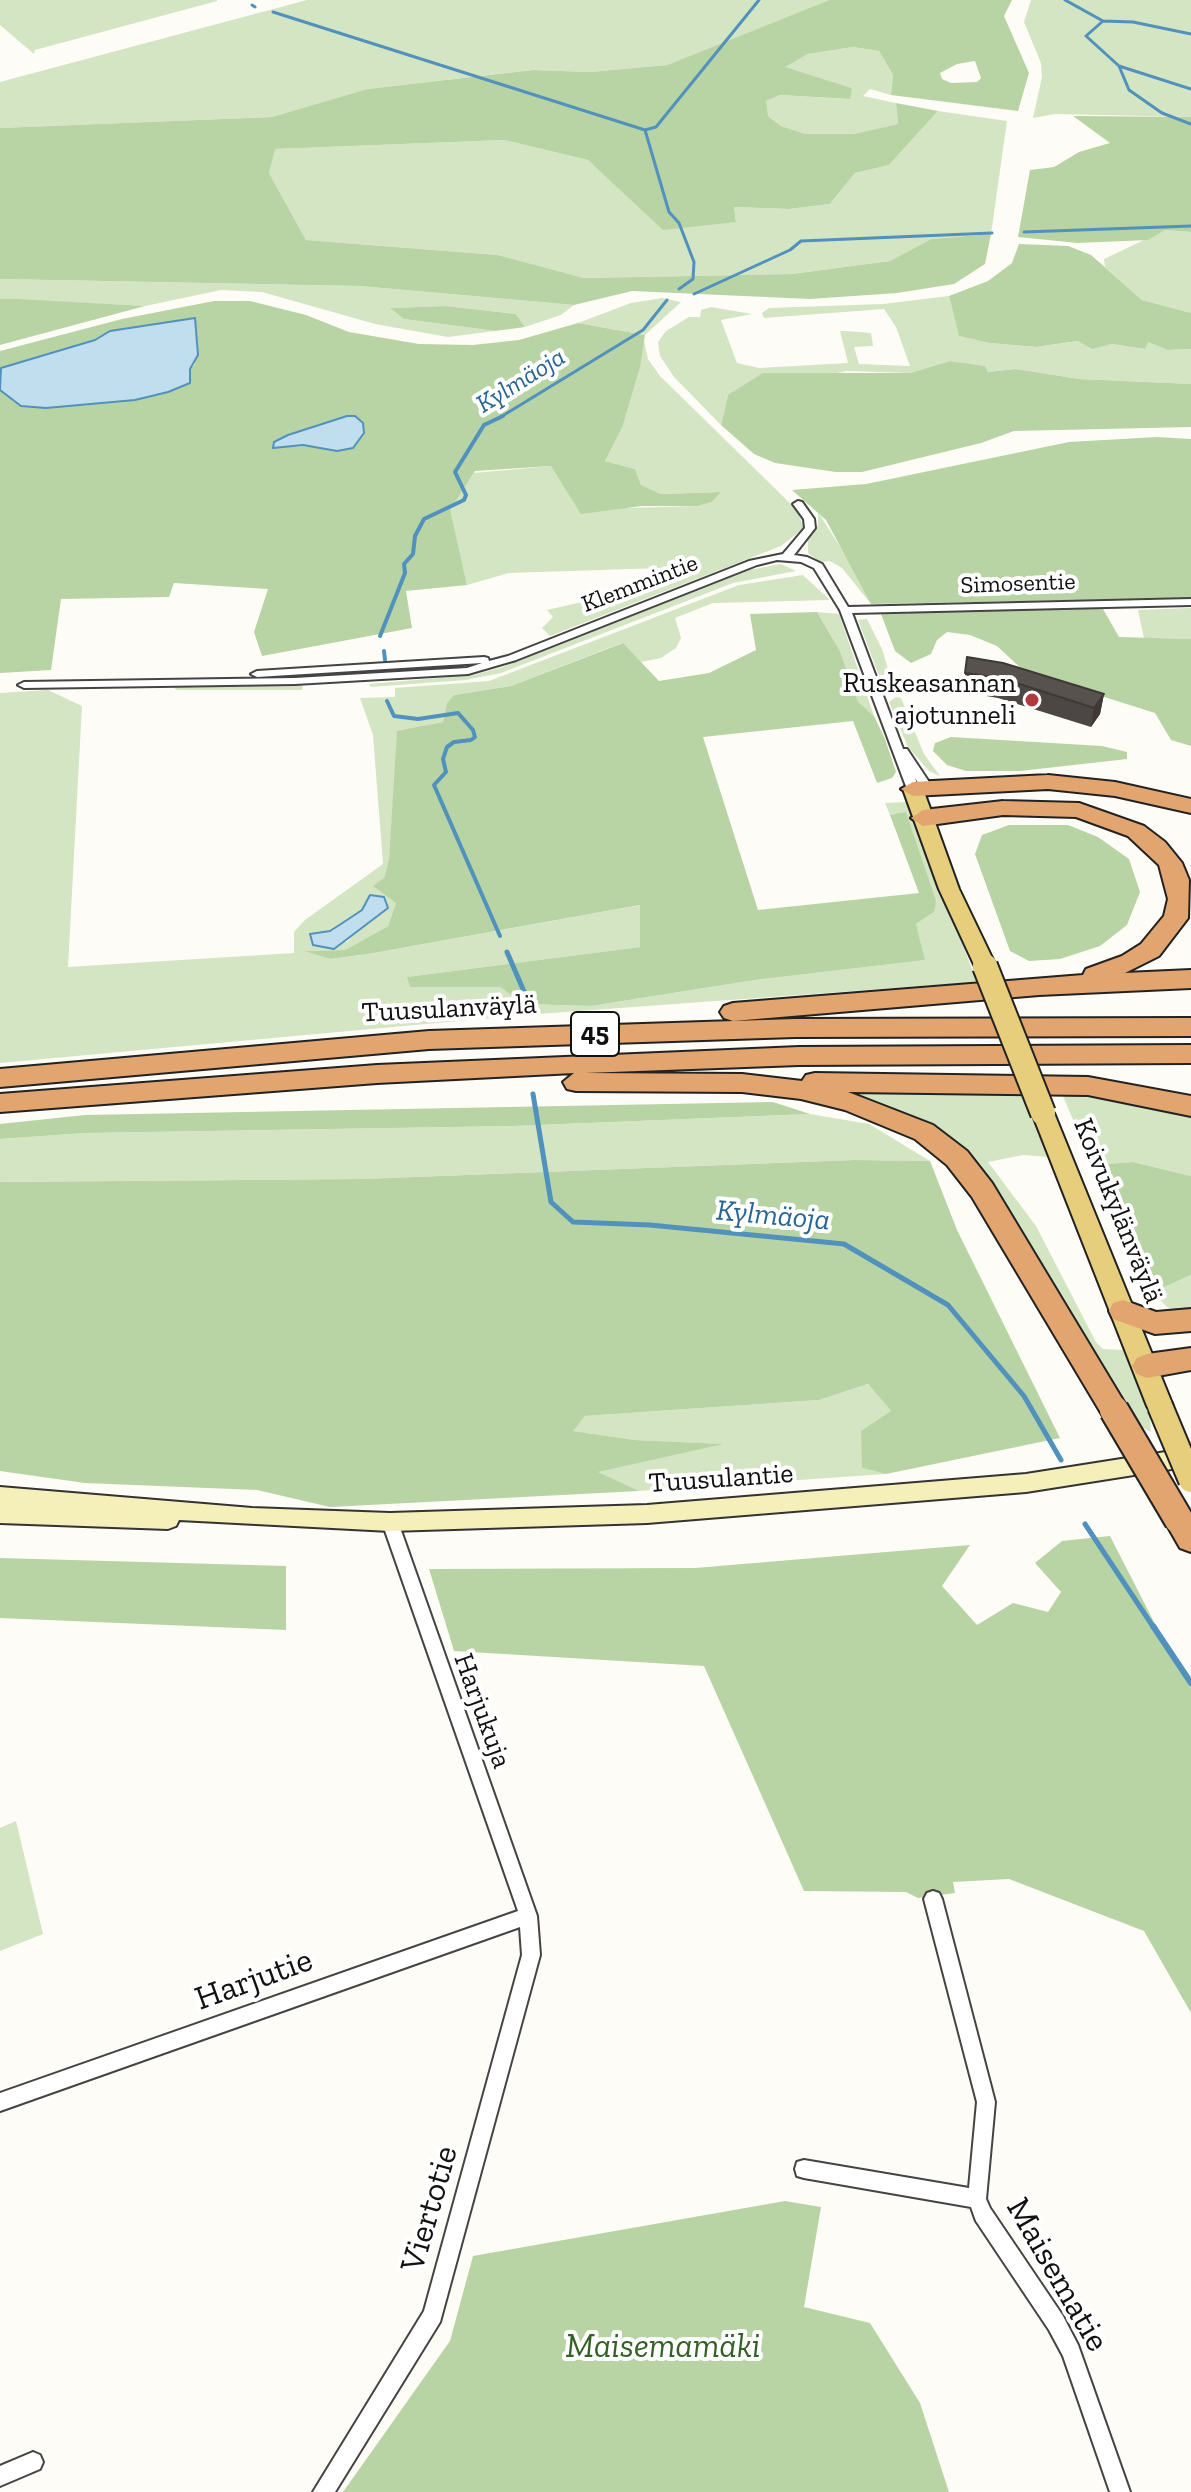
<!DOCTYPE html>
<meta charset="utf-8">
<style>
body{margin:0}
canvas{display:block;background:#fefcf6}
</style>
<canvas width="1191" height="2492"></canvas>
<script>
const c = document.querySelector('canvas').getContext('2d');
c.lineJoin = 'round';
function fill(path, color) { c.fillStyle = color; c.fill(path, 'evenodd'); }
const shape = rows => new Path2D(rows.map(r => 'M' + r).join(''));
function trace(path, color, width, dash) { c.strokeStyle = color; c.lineWidth = width; c.lineCap = dash ? 'butt' : 'round'; c.setLineDash(dash || []); c.stroke(path); }
function write(font, color, halo, rows, align = 'center') {
  c.font = font + ' "Zilla Slab",serif'; c.lineWidth = 8; c.setLineDash([]); c.textBaseline = 'middle'; c.strokeStyle = halo; c.fillStyle = color; for (const [text, x, y, turn = 0] of rows) {
    c.save(); c.translate(x, y); c.rotate((+turn || 0) * Math.PI / 180); c.textAlign = isNaN(turn) ? turn : align; if (halo) c.strokeText(text, 0, 0); c.fillText(text, 0, 0); c.restore();
  }
}
const green = shape([
 [0,0,217,0,217,1,35,50,34,54,0,25],
 [307,0,829,0,667,65,590,72,532,70,367,89,272,117,0,128,0,82],
 [1031,0,1191,0,1191,117,1055,114,1033,118,1042,77,1041,63,1024,22],
 [853,47,879,51,893,75,891,95,870,89,863,96,896,103,898,124,853,134,806,134,781,126,768,116,765,101,780,95,849,99,852,88,784,67,808,54],
 [938,111,1007,121,991,234,931,239,890,261,792,274,584,278,498,255,306,240,269,173,274,149,504,140,588,160,622,190,736,221,734,207,789,209,830,204,855,173,889,165],
 [1165,230,1191,232,1191,313,1142,300,1105,267,1104,259],
 [0,279,360,286,574,305,561,315,525,327,516,314,446,306,391,308,404,319,495,331,448,337,375,324,262,292,221,290,145,306,0,299],
 [949,296,959,336,989,343,1036,347,1079,341,1091,348,1110,344,1145,349,1147,341,1168,350,1191,349,1191,384,1079,379,1016,369,988,372,984,366,950,361,910,373,847,371,728,395,721,425,674,377,660,356,658,342,666,331,689,317,700,317,701,310,711,307,752,314,721,320,737,363,759,368,848,363,840,331,846,331,871,333,873,346,854,347,859,364,910,366,896,327,884,309,764,318,762,313,769,308,883,304],
 [662,298,681,302,645,335,578,323,631,303],
 [644,341,648,359,660,376,798,511,804,528,781,546,550,636,542,628,553,617,547,610,648,587,692,567,509,573,467,585,449,510,474,473,551,466,624,508,698,506,712,502,720,492,661,494,641,485,635,469,605,461,622,428],
 [818,512,860,578,871,604,842,568,830,561,820,562,808,553,808,540,818,525],
 [781,564,796,571,733,583,501,673,466,680,371,687,369,684,474,675,503,667,749,570],
 [803,575,830,600,713,603,675,618,681,638,676,648,661,658,641,662,622,643,511,686,454,695,447,703,443,722,398,732,389,859,384,878,396,903,388,926,345,950,309,951,330,959,368,954,641,905,640,947,408,977,410,987,502,987,522,1004,591,1006,755,980,924,960,916,924,934,912,906,813,890,815,885,803,908,802,977,982,524,1015,0,1063,0,693,48,690,82,706,68,967,294,953,294,932,305,920,383,864,373,735,360,698,395,697,395,688,489,681,739,585],
 [370,895,388,908,360,927,347,942,310,934,330,931,344,922,362,910],
 [1191,608,1191,639,1144,638,1138,610],
 [817,612,839,614,874,716,858,703,840,651],
 [867,619,882,649,892,683,881,681,858,620],
 [303,684,302,690,177,690,171,686],
 [896,697,901,698,924,754,940,776,929,771,908,747,889,702],
 [836,1090,1021,1091,1049,1157,1023,1155,988,1162,1036,1226,1096,1342,1103,1349,1123,1350,1150,1417,1151,1432,1136,1424,928,1128,901,1112],
 [1084,1092,1191,1112,1191,1176,1133,1162,1105,1164,1097,1175,1062,1094],
 [810,1114,869,1124,930,1161,854,1160,363,1179,0,1182,0,1139,85,1133,514,1126],
 [1191,1275,1191,1310,1178,1312,1167,1307,1145,1285,1162,1288],
 [868,1384,891,1411,862,1468,886,1474,639,1491,596,1472,719,1444,635,1440,572,1431,585,1416,819,1400],
 [16,1821,43,1934,0,1951,0,1828]
]);
const forest = shape([
 [829,0,1012,0,1004,16,1029,73,1018,111,891,95,893,75,879,51,853,47,808,54,785,67,852,88,850,99,780,95,766,101,768,116,781,126,806,134,853,134,898,124,896,103,938,111,889,165,855,173,830,204,789,209,734,207,736,222,663,230,588,160,504,140,275,149,269,173,306,240,498,255,584,278,792,274,890,261,931,239,991,234,985,264,954,284,897,293,810,299,632,291,574,305,360,286,0,279,0,128,272,117,367,89,533,70,590,72,667,65],
 [975,61,981,78,977,82,951,83,942,79,940,73,957,64],
 [1073,116,1191,117,1191,232,1165,230,1148,240,1078,243,1018,237,1030,170,1054,167,1079,152,1110,143],
 [1019,244,1068,246,1091,255,1142,300,1191,313,1191,349,1168,350,1148,342,1145,349,1111,344,1092,349,1078,341,1036,347,989,343,959,336,949,296,988,281,1012,263],
 [0,299,18,299,145,306,0,345],
 [214,301,250,301,306,315,349,332,419,344,473,345,519,340,578,323,645,335,640,367,622,428,605,461,635,469,641,485,661,494,721,492,712,502,698,506,642,506,581,514,551,466,475,471,450,510,467,585,406,591,412,628,262,656,254,632,268,589,174,583,169,597,61,599,51,670,0,673,0,390,21,406,135,400,168,392,191,374,190,369,195,364,161,324,110,331,96,340,0,368,0,351,122,319],
 [347,416,317,446,273,447,274,441,288,435],
 [446,306,516,314,525,327,495,331,404,319,390,308],
 [950,361,985,366,988,372,1016,369,1079,379,1191,384,1191,427,1014,431,981,443,862,472,836,472,775,463,754,454,721,425,728,395,763,373,910,373],
 [1157,437,1191,439,1191,598,871,604,826,520,792,490,866,484,1069,442],
 [1057,608,1103,609,1119,637,1191,639,1191,746,1171,740,1155,713,1025,672,997,646,970,635,947,632,937,640,931,654,911,663,895,651,881,614],
 [817,612,840,651,858,702,874,716,885,739,896,772,892,778,877,783,853,721,703,737,758,910,919,893,890,815,906,812,936,901,934,912,916,924,925,960,755,980,591,1006,522,1004,501,987,410,987,407,977,640,947,640,905,368,954,330,959,305,951,345,950,388,926,396,903,373,886,384,878,389,859,397,731,443,722,447,703,454,695,511,686,623,643,659,681,709,673,756,650,750,614],
 [951,737,1102,746,1127,752,1127,759,1020,771,966,771,947,765,933,751,935,743],
 [1009,825,1068,825,1098,837,1129,859,1140,892,1127,925,1100,946,1060,959,1029,961,1010,951,975,854,982,835],
 [773,1102,810,1114,514,1126,85,1133,0,1139,0,1124,85,1115],
 [854,1160,930,1161,957,1230,1060,1438,886,1474,862,1468,861,1431,891,1411,868,1384,819,1400,585,1416,573,1431,635,1440,723,1444,598,1472,639,1491,330,1507,257,1490,85,1483,0,1471,0,1182,363,1179],
 [1133,1162,1191,1176,1191,1275,1162,1288,1145,1285,1132,1263,1097,1175,1105,1164],
 [1110,1536,1174,1661,1191,1684,1191,2013,1144,1931,1009,1879,953,1882,955,1893,918,1898,906,1892,804,1891,704,1666,454,1651,429,1569,695,1568,970,1545,942,1586,977,1625,1013,1603,1048,1612,1061,1592,1035,1563,1062,1541],
 [0,1558,286,1566,286,1630,0,1618],
 [785,2201,821,2207,804,2307,870,2323,920,2403,949,2492,343,2492,450,2341,473,2256]
]);
const water = shape([
 [195,318,198,355,190,369,190,383,168,392,135,400,46,408,21,406,0,390,1,368,95,340,110,331,195,318],
 [347,416,355,416,363,423,364,433,353,448,337,451,303,445,273,448,274,442,288,435,347,416],
 [370,895,384,897,388,908,334,949,313,945,310,934,330,931,344,922,362,910,370,895]
]);
const streamFar3 = shape([
 [1065,0,1103,21,1133,22,1191,34],
 [252,5,255,7],
 [273,12,645,130,669,212,679,223,694,262,693,279,679,289],
 [1103,21,1086,36,1119,66,1191,89],
 [1119,66,1129,90,1162,113,1191,124],
 [645,130,656,127,759,0],
 [1024,232,1191,226],
 [694,294,790,250,801,241,992,233],
 [499,418,643,330,667,300]
]);
const streamFar2 = shape([
 [380,636,405,573,404,564,413,554,415,536,424,519,464,500,466,495,455,472,484,425,503,416],
 [384,651,385,660],
 [387,701,394,716,418,719,458,713,473,730,475,737,471,740,454,742,447,747,443,759,446,772,434,785,500,936]
]);
const streamFar1 = shape([
 [507,952,532,1010],
 [533,1094,551,1202,573,1222,650,1225,844,1244,948,1305,1024,1396,1061,1460],
 [1085,1524,1154,1628]
]);
const stream = shape([
 [1153,1626,1191,1683]
]);
const street = shape([
 [798,501,802,502,814,519,815,528,794,555,807,557,822,564,848,607,1191,599,1191,605,852,613,903,749,907,749,933,788,927,792,923,791,915,778,919,789,913,793,907,789,840,610,814,568,801,562,777,560,757,565,516,660,468,674,295,684,24,688,18,685,24,682,295,678,467,668,482,663,257,677,251,674,257,671,484,657,488,658,489,661,508,656,749,561,783,554,805,528,804,519,793,504,798,501],
 [390,1516,395,1517,398,1522,537,1916,540,1955,440,2322,335,2492,313,2492,424,2311,522,1955,520,1927,0,2111,0,2093,518,1911,382,1522,385,1517,390,1516],
 [933,1891,939,1893,942,1899,995,2102,986,2199,990,2208,1063,2316,1078,2345,1130,2492,1110,2492,1063,2356,1049,2330,976,2221,971,2207,804,2178,797,2176,795,2169,797,2162,804,2160,969,2188,977,2102,924,1899,927,1893,933,1891],
 [33,2452,40,2455,43,2462,40,2469,0,2486,0,2466,33,2452]
]);
const secondary = shape([
 [1191,1448,1191,1466,1026,1492,647,1523,390,1531,179,1520,176,1526,168,1529,0,1523,0,1487,252,1508,390,1513,647,1505,1026,1474,1191,1448]
]);
const primary = shape([
 [913,783,923,789,959,889,996,966,993,971,977,971,939,889,903,789,913,783],
 [1043,1105,1054,1113,1173,1406,1169,1413,1160,1416,1151,1413,1147,1406,1032,1113,1043,1105]
]);
const highway = shape([
 [1048,775,1115,782,1191,799,1191,813,1115,796,1048,789,913,796,901,789,913,782,1048,775],
 [1003,801,1079,803,1144,826,1165,842,1182,863,1189,880,1188,918,1159,956,1125,973,1191,970,1191,988,1039,995,733,1021,724,1018,720,1012,724,1006,733,1003,1083,975,1086,969,1122,956,1141,944,1164,916,1168,899,1159,865,1128,836,1076,817,1003,815,923,826,911,818,923,810,1003,801],
 [1191,1018,1191,1036,795,1037,429,1049,0,1087,0,1069,429,1031,795,1019,1191,1018],
 [1191,1045,1191,1063,799,1065,585,1073,742,1074,802,1081,806,1075,815,1073,1088,1077,1191,1096,1191,1116,1088,1095,848,1092,933,1125,967,1151,992,1183,1124,1402,1129,1410,1124,1418,1114,1422,1104,1418,972,1197,947,1165,915,1139,845,1110,801,1099,742,1092,576,1091,567,1089,563,1082,574,1073,377,1083,0,1112,0,1094,377,1065,799,1047,1191,1045],
 [1123,1300,1156,1312,1191,1309,1191,1331,1155,1334,1113,1319,1109,1311,1113,1303,1123,1300],
 [1191,1348,1191,1370,1147,1378,1137,1374,1132,1366,1137,1358,1147,1354,1191,1348],
 [1179,1507,1191,1513,1191,1552,1180,1548,1164,1520,1168,1511,1179,1507]
]);
const primaryBridge = shape([
 [985,966,1043,1113],
 [1160,1406,1191,1480]
]);
const highwayBridge = shape([
 [1114,1410,1179,1520]
]);
const wall = shape([
 [967,657,1104,694,1100,714,1091,727,998,698,963,692]
]);
const shadedWall = shape([
 [1104,694,1100,714,1091,727,1094,708]
]);
const building = shape([
 [967,657,1003,663,1104,694,1094,708,1001,678,965,673,967,657]
]);
const markers = [
 [1032,700,8,"#b03a3f"]
];
const farStreetnames = [
 ["Klemmintie",640,584,-21],
 ["Simosentie",1018,584,-2]
];
const farWaternames = [
 ["Kylmäoja",521,381,-32]
];
const shields = [
 [595,1034,48]
];
const shieldNames = [
 ["45",595,1034]
];
const poiNames = [
 ["Ruskeasannan",1016,684],
 ["ajotunneli",1016,716]
];
const streetNames = [
 ["Tuusulanväylä",449,1009,-3],
 ["Koivukylänväylä",1118,1211,68],
 ["Tuusulantie",721,1479,-4],
 ["Harjukuja",482,1711,70]
];
const waterNames = [
 ["Kylmäoja",773,1216,5]
];
const nearStreetnames = [
 ["Harjutie",254,1980,-20],
 ["Viertotie",430,2209,-74],
 ["Maisematie",1057,2275,60]
];
const nearParknames = [
 ["Maisemamäki",663,2347]
];
fill(green, '#d4e5c3');
fill(forest, '#b9d4a4');
fill(water, '#c1deef');
trace(water, '#5191bd', 2);
trace(streamFar3, '#5191bd', 3);
trace(streamFar2, '#5191bd', 4);
trace(streamFar1, '#5191bd', 5);
trace(stream, '#5191bd', 6);
trace(street, '#444', 4);
trace(secondary, '#333', 4);
trace(primary, '#222', 4);
trace(highway, '#222', 4);
fill(street, '#fff');
fill(secondary, '#f5efba');
fill(primary, '#e7ce7d');
fill(highway, '#e2a570');
trace(primaryBridge, '#222', 28, []);
trace(highwayBridge, '#222', 32, []);
trace(primaryBridge, '#e7ce7d', 24);
trace(highwayBridge, '#e2a570', 28);
fill(wall, '#4c4744');
fill(shadedWall, '#3e3937');
fill(building, '#58524f');
trace(building, '#3e3937', 2);
for (const [x, y, r, color] of markers) { const dot = new Path2D(); dot.arc(x, y, r, 0, 2 * Math.PI); c.fillStyle = color; c.fill(dot); trace(dot, '#fff', 3); }
write('24px', '#111', '#fff', farStreetnames);
write('italic 26px', '#296594', '#fff', farWaternames);
for (const [x, y, w] of shields) { const box = new Path2D(); box.roundRect(x - w / 2, y - 22, w, 44, 6); c.fillStyle = '#fff'; c.fill(box); trace(box, '#111', 2); }
write('bold 26px', '#111', null, shieldNames);
write('28px', '#111', '#fff', poiNames, 'right');
write('28px', '#111', '#fff', streetNames);
write('italic 30px', '#296594', '#fff', waterNames);
write('34px', '#111', '#fff', nearStreetnames);
write('italic 34px', '#346128', '#fff', nearParknames);
</script>
